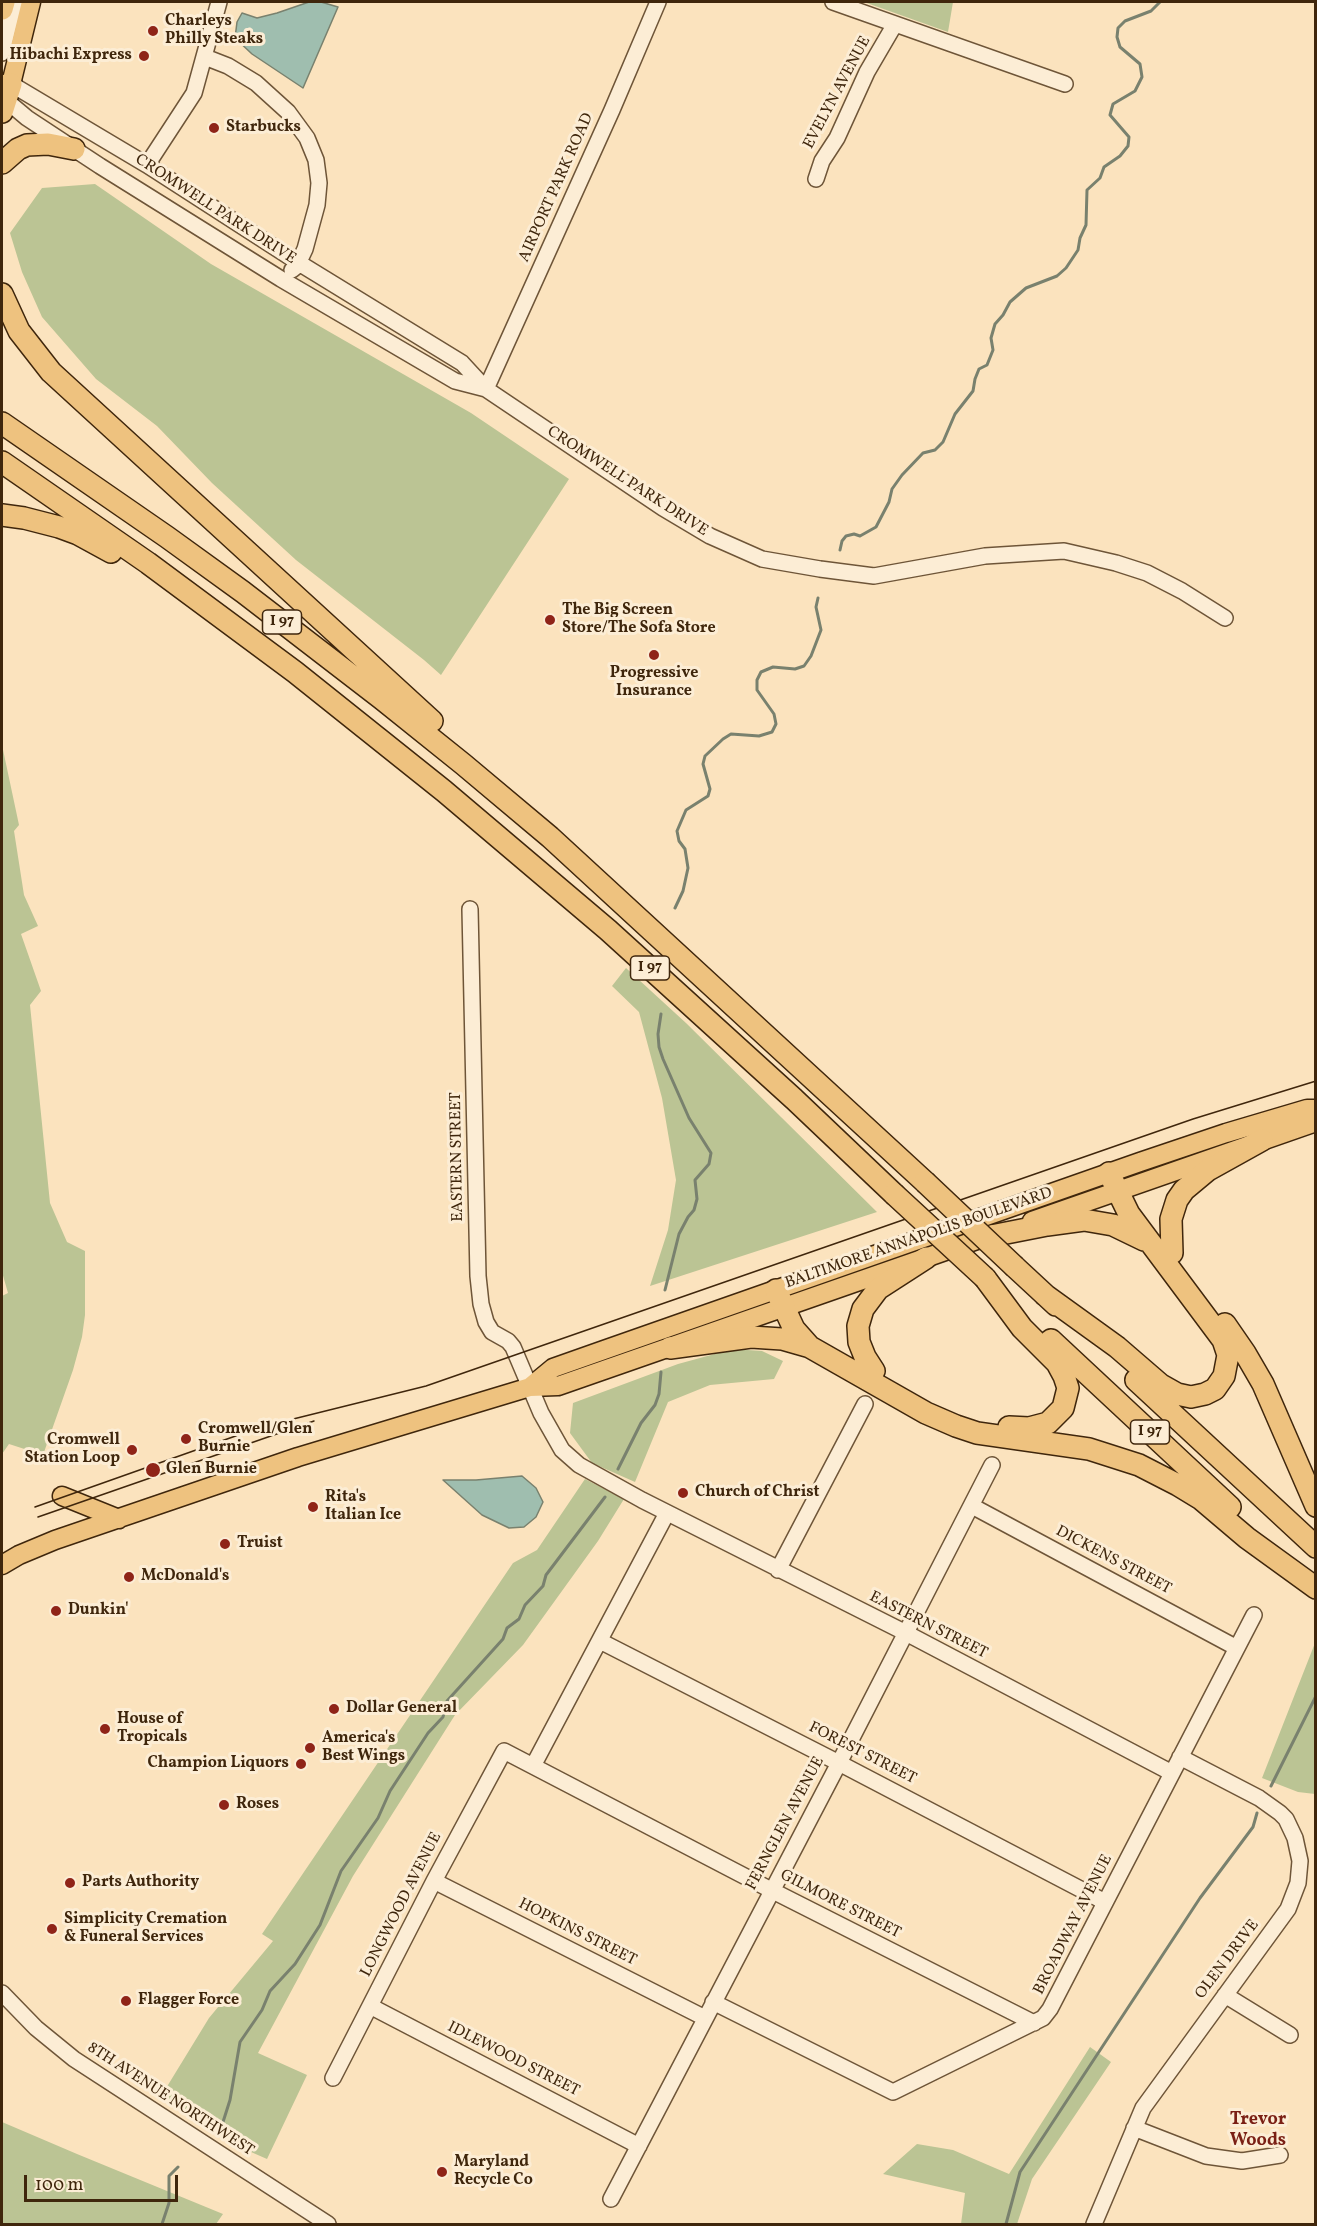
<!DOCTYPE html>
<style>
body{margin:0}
#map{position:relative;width:1317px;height:2226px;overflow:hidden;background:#fbe3be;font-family:Vollkorn,serif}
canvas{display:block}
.frame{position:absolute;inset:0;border:3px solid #3f260c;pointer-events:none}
.scale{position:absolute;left:24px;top:2175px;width:154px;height:27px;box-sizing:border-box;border:3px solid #3f260c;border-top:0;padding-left:8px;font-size:18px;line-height:21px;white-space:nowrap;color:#3f260c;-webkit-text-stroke:4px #fcedd5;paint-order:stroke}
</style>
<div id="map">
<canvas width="1317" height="2226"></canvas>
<div class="frame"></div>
<div class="scale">100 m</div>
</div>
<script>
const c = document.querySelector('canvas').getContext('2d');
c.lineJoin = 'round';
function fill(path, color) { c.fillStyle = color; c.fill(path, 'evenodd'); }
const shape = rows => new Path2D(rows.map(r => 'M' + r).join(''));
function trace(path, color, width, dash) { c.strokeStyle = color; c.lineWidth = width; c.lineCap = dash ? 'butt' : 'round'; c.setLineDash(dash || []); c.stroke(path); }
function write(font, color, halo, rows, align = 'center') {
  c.font = font + ' Vollkorn,serif'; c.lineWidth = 6; c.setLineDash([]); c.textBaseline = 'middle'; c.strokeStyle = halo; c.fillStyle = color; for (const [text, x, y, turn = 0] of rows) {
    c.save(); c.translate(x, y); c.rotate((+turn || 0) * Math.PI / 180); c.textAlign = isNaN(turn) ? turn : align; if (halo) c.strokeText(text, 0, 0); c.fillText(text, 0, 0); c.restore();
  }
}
const green = shape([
 [864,2,953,2,948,32],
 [95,184,211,264,471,413,569,479,441,675,424,660,296,560,212,483,157,426,96,379,42,317,22,272,10,233,42,188],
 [2,745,19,825,14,831,24,895,38,926,21,934,41,991,30,1005,50,1203,67,1242,85,1251,85,1315,82,1337,73,1370,43,1455,9,1444,2,1454,2,1296,8,1293,2,1272],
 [626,968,686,1023,877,1212,650,1286,668,1230,676,1180,662,1098,639,1012,612,986],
 [733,1349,762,1351,783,1361,774,1379,710,1385,668,1402,635,1482,592,1463,570,1433,573,1403,678,1364],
 [585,1479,624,1499,598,1541,523,1645,455,1715,353,1876,258,2053,307,2075,267,2159,226,2141,160,2098,209,2018,273,1941,262,1934,513,1563,537,1550],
 [1315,1643,1316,1794,1315,1794,1298,1792,1262,1778],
 [1090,2047,1111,2062,1032,2179,1017,2224,961,2224,965,2193,883,2174,917,2144,953,2150,1009,2174],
 [2,2122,77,2154,223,2214,216,2224,2,2224]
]);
const water = shape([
 [309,2,321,2,338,7,303,88,252,54,235,38,237,22,242,13,257,18,277,13,309,2],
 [522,1476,536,1488,543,1502,536,1517,524,1527,509,1528,482,1515,443,1480,476,1480,522,1476]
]);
const stream = shape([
 [840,550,842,541,846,536,854,534,860,536,876,527,889,502,892,489,902,475,923,453,935,450,943,442,955,414,973,391,975,379,979,369,987,365,993,350,991,338,995,324,1003,315,1010,302,1026,288,1057,276,1066,268,1078,250,1080,238,1086,225,1087,190,1100,178,1104,167,1120,156,1128,146,1129,137,1110,115,1113,104,1135,91,1142,77,1140,64,1120,47,1117,37,1118,28,1125,21,1151,11,1160,2],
 [675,908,683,891,688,868,685,849,679,841,677,831,686,810,708,796,710,789,703,764,705,756,723,739,731,734,759,736,772,732,776,724,774,714,757,690,757,680,761,672,773,667,795,669,804,666,811,656,821,630,816,607,818,598],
 [661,1014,658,1034,659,1047,663,1059,689,1118,711,1153,709,1164,695,1180,697,1199,694,1210,688,1217,679,1234,665,1290],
 [618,1469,641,1423,655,1405,659,1394,661,1372],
 [1271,1786,1316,1696],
 [223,2122,230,2100,240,2042,262,2010,270,1991,295,1964,320,1925,341,1871,378,1818,390,1791,428,1733,443,1717,447,1701,503,1639,507,1628,519,1619,525,1605,543,1586,546,1575,605,1497],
 [162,2224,169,2203,169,2176,178,2167],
 [1006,2224,1020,2172,1200,1898,1253,1827,1257,1813]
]);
const minor = shape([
 [833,2,1065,84],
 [2,53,15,2],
 [205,57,228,66,256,83,288,112,307,138,316,160,319,183,317,205,305,249,297,266,292,270],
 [11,84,147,165,299,263,462,363,486,389,663,508,710,536,762,559,820,569,874,576,985,556,1064,551,1116,563,1147,573,1182,591,1225,618],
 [2,97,27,118,100,166,281,279,455,381,486,389],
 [147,165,194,93,219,2],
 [816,179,822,161,837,138,867,72,895,24],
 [486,389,612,110,658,2],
 [470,909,478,1276,481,1304,486,1322,492,1332,508,1341,513,1347,541,1413,562,1450,579,1465,642,1500,906,1633,1172,1773],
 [972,1506,1237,1648],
 [778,1570,865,1404],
 [600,1641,839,1763,1105,1902],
 [533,1766,667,1513],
 [434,1881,705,2018],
 [2,1993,36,2028,74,2059,328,2224],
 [1225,1995,1290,2035],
 [713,2002,893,2092,1043,2018,1050,2009,1254,1615],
 [370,2006,639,2146],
 [333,2078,434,1881,504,1751,771,1890,1034,2023],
 [1134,2128,1206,2156,1242,2161,1280,2155],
 [611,2199,839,1763,992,1465],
 [1094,2224,1143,2108,1288,1909,1298,1883,1300,1861,1295,1838,1286,1819,1280,1813,1259,1798,1180,1757]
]);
const major = shape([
 [11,84,31,2],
 [1032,1221,1316,1122],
 [530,1387,553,1368,604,1350,1140,1162,1226,1133,1307,1109,1316,1109],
 [62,1496,119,1519],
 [2,1565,19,1555,55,1540,298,1457,530,1387,558,1386,994,1234]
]);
const highway = shape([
 [2,9,4,2],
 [2,86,11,84,2,112],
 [2,163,18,149,27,145,48,144,74,149],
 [2,294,19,331,51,372,432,721],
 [2,423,167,537,243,592,382,699,463,764,550,837,925,1182],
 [2,462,148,563,295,672,444,791,608,930,794,1099,894,1194],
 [2,515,24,518,59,527,78,534,111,552],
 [991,1236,1047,1225,1084,1220,1113,1225,1144,1240],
 [1172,1253,1171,1219,1177,1200,1184,1190,1208,1170,1262,1140],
 [1015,1267,1056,1305],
 [985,1278,1022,1328,1057,1363,1064,1376,1068,1388,1063,1408,1048,1423,1029,1428,1009,1427],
 [776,1290,794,1329,810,1347,926,1413,956,1426,977,1433,1089,1449,1139,1465,1178,1485,1201,1499,1247,1538,1316,1588],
 [1045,1295,1117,1347,1161,1385,1177,1394,1191,1397,1205,1394,1215,1389,1224,1376,1228,1355,1223,1340,1129,1214,1109,1173],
 [1225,1324,1245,1353,1263,1384,1316,1506],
 [1051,1340,1230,1507],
 [670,1348,751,1337,782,1339,810,1347],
 [874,1371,865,1357,859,1342,858,1326,863,1309,878,1289,926,1258],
 [1136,1380,1316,1547]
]);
const tram = shape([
 [35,1507,261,1427,426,1386,1193,1119,1316,1081],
 [38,1517,314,1421]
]);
const highwayBridge = shape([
 [925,1182,1015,1267],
 [894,1194,985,1278]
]);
const markers = [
 [153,31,6,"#8f2418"],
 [144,56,6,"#8f2418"],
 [214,128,6,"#8f2418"],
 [550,620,6,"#8f2418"],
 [654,655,6,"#8f2418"],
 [186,1439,6,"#8f2418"],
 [132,1450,6,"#8f2418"],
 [153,1470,8,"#8f2418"],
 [683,1493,6,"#8f2418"],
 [313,1507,6,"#8f2418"],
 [225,1544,6,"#8f2418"],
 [129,1577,6,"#8f2418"],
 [56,1611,6,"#8f2418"],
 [334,1709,6,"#8f2418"],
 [105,1729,6,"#8f2418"],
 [310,1748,6,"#8f2418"],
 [301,1764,6,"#8f2418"],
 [224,1805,6,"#8f2418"],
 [70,1883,6,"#8f2418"],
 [52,1929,6,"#8f2418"],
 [126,2001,6,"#8f2418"],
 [442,2172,6,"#8f2418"]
];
const shields = [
 [282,622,39],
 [650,968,39],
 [1150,1432,39]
];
const shieldNames = [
 ["I 97",282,622],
 ["I 97",650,968],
 ["I 97",1150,1432]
];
const poiNames = [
 ["Charleys",165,22],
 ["Philly Steaks",165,40],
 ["Hibachi Express",132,56,"right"],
 ["Starbucks",226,128],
 ["The Big Screen",562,611],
 ["Store/The Sofa Store",562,629],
 ["Progressive",654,674,"center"],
 ["Insurance",654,692,"center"],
 ["Cromwell/Glen",198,1430],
 ["Burnie",198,1448],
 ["Cromwell",120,1441,"right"],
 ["Station Loop",120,1459,"right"],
 ["Glen Burnie",166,1470],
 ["Church of Christ",695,1493],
 ["Rita's",325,1498],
 ["Italian Ice",325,1516],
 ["Truist",237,1544],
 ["McDonald's",141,1577],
 ["Dunkin'",68,1611],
 ["Dollar General",346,1709],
 ["House of",117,1720],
 ["Tropicals",117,1738],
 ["America's",322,1739],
 ["Best Wings",322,1757],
 ["Champion Liquors",289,1764,"right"],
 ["Roses",236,1805],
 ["Parts Authority",82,1883],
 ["Simplicity Cremation",64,1920],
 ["& Funeral Services",64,1938],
 ["Flagger Force",138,2001],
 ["Maryland",454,2163],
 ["Recycle Co",454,2181]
];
const streetNames = [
 ["EVELYN AVENUE",838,93,-62],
 ["AIRPORT PARK ROAD",557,188,-66],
 ["CROMWELL PARK DRIVE",215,210,33],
 ["CROMWELL PARK DRIVE",627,482,33],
 ["EASTERN STREET",458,1157,-91],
 ["BALTIMORE ANNAPOLIS BOULEVARD",919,1239,-19],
 ["DICKENS STREET",1113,1561,28],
 ["EASTERN STREET",928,1626,27],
 ["FOREST STREET",862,1754,27],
 ["FERNGLEN AVENUE",786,1824,-62],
 ["LONGWOOD AVENUE",402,1905,-63],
 ["GILMORE STREET",840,1905,27],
 ["BROADWAY AVENUE",1074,1925,-63],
 ["HOPKINS STREET",577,1933,27],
 ["OLEN DRIVE",1228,1960,-53],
 ["IDLEWOOD STREET",513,2060,27],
 ["8TH AVENUE NORTHWEST",170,2100,33]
];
const neighbourhoodNames = [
 ["Trevor",1258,2121],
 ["Woods",1258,2142]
];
fill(green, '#bbc494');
fill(water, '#9fbeaf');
trace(water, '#79816e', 1.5);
trace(stream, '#79816e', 3);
trace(minor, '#6e5538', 18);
trace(major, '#3f260c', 21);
trace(highway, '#3f260c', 24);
trace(minor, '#fcedd5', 15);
trace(major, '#eec27f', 18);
trace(highway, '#eec27f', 21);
trace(tram, '#3f260c', 1.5);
trace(highwayBridge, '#3f260c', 24, []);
trace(highwayBridge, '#eec27f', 21);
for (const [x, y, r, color] of markers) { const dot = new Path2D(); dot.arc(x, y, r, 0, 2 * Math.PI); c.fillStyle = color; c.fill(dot); trace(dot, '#fcedd5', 2); }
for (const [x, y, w] of shields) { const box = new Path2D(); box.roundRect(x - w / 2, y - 12, w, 24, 4.5); c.fillStyle = '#fcedd5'; c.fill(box); trace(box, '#3f260c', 1.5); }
write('bold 15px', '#3f260c', null, shieldNames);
write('bold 16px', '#3f260c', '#fcedd5', poiNames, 'left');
write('16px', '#3f260c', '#fcedd5', streetNames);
write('bold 18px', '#7a1f14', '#fcedd5', neighbourhoodNames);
</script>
